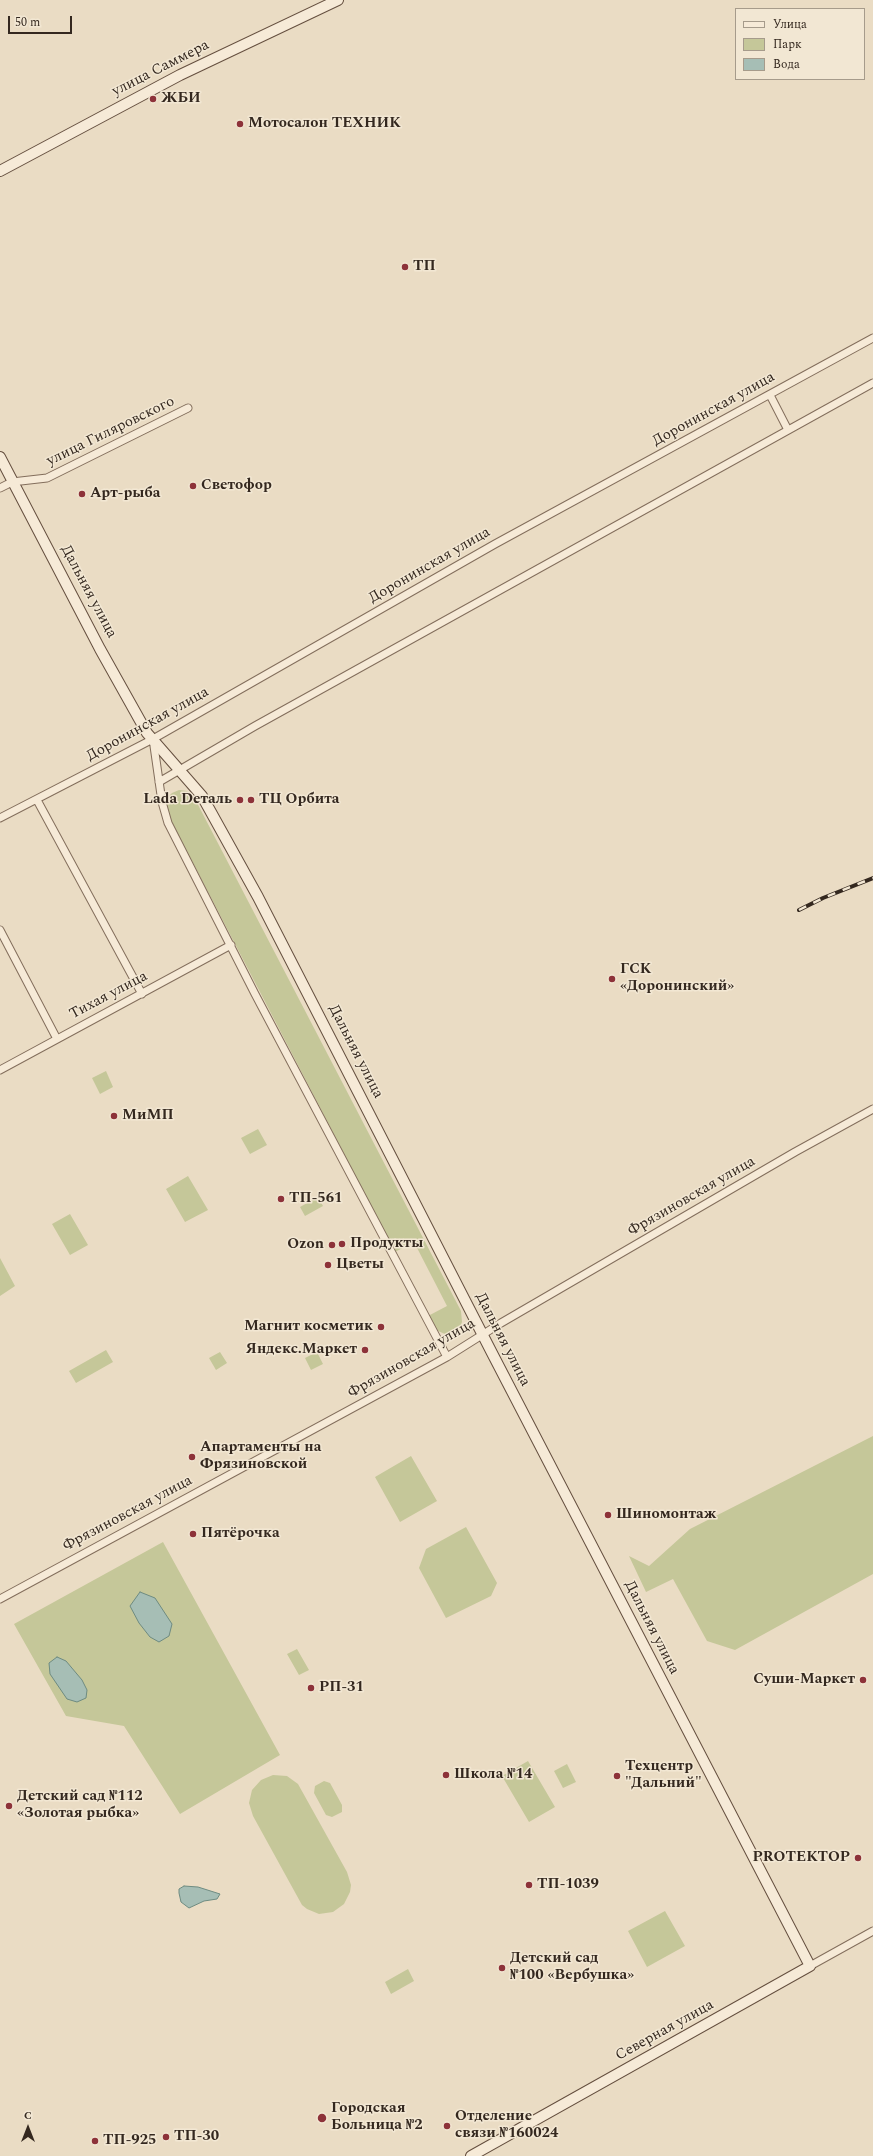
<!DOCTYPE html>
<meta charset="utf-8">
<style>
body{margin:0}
#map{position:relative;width:873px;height:2156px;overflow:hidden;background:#eadcc4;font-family:Spectral,serif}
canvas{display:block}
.legend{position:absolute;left:735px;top:8px;width:130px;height:72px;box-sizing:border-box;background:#f2e7d3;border:1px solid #a69b8b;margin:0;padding:5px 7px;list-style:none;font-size:12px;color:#34281f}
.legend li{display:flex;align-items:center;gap:8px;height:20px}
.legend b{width:20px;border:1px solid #a69b8b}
.north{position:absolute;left:8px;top:2108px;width:40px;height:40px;-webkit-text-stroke:3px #f2e7d3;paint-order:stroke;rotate:0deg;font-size:11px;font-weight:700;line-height:16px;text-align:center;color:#34281f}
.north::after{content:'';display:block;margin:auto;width:14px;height:18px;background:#34281f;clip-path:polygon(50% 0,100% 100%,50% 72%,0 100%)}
.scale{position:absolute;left:8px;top:16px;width:64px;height:18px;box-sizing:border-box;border:2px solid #34281f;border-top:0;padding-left:5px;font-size:12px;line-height:14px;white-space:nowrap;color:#34281f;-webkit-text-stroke:3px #f2e7d3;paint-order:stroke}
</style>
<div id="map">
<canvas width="873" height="2156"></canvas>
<ul class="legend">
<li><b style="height:5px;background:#f6ead7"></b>Улица</li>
<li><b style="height:11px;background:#c5c799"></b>Парк</li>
<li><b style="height:11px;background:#a6beb5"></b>Вода</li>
</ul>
<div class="north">С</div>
<div class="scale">50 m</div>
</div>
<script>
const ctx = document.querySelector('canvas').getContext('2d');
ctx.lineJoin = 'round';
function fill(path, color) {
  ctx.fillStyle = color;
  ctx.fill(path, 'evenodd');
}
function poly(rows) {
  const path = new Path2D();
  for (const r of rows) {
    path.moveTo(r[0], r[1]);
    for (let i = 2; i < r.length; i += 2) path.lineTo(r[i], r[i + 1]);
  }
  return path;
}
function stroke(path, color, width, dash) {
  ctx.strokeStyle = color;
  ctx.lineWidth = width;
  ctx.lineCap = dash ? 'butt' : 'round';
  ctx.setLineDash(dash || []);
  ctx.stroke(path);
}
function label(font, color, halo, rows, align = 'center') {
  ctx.font = font + ' Spectral,serif';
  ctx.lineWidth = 3;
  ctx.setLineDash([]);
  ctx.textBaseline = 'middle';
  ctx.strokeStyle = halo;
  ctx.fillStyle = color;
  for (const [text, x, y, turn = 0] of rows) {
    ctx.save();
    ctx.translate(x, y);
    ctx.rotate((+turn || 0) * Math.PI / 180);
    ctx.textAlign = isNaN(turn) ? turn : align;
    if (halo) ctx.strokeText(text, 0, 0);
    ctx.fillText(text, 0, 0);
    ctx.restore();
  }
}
fill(poly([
 [179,790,187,791,195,799,461,1311,462,1322,459,1329,453,1333,445,1334,438,1331,428,1316,447,1306,414,1242,395,1252,167,813,166,806,167,798,172,793],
 [106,1071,113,1087,100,1094,92,1078],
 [258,1129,267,1145,250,1154,241,1138],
 [188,1176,208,1210,185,1222,166,1189],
 [318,1197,323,1206,305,1216,300,1207],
 [70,1214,88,1245,70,1255,52,1224],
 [0,1258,15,1286,0,1296],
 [106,1350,113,1362,76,1383,69,1371],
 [220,1352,227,1363,216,1370,209,1358],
 [317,1352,323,1364,311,1370,305,1358],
 [873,1436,873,1574,735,1650,707,1641,673,1579,646,1592,629,1556,649,1566,690,1529],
 [411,1456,437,1501,400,1522,375,1477],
 [466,1527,497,1583,491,1596,446,1618,419,1568,426,1549],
 [163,1542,280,1755,180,1814,124,1726,66,1716,14,1624],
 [297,1649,309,1670,299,1675,287,1654],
 [528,1761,555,1807,529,1822,502,1776],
 [567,1764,576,1782,563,1788,554,1771],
 [273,1775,287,1776,298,1784,347,1872,351,1885,350,1892,344,1904,333,1912,319,1914,307,1909,302,1905,253,1816,249,1803,252,1790,261,1780],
 [324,1781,330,1783,342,1805,342,1812,332,1817,326,1815,314,1793,315,1786],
 [665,1911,685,1946,647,1967,628,1931],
 [408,1969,414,1981,391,1994,385,1982]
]), '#c5c799');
const water = poly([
 [140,1592,155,1598,172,1624,169,1636,159,1642,150,1637,139,1623,130,1606,140,1592],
 [57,1657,66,1661,82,1680,87,1690,86,1698,77,1702,67,1699,50,1674,49,1663,57,1657],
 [184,1886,198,1887,220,1894,217,1899,204,1901,189,1908,181,1902,179,1893,179,1889,184,1886]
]);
fill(water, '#a6beb5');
stroke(water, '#6e8b81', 1);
const street = poly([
 [770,395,788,430],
 [0,488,12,482,47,478,188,408],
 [153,739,162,802,168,823,255,994,447,1357],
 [159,782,255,726,873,383],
 [37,800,142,994],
 [0,818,153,739,495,544,873,338],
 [0,930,57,1039],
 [0,1070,231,945],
 [0,1599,447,1357,501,1323,795,1152,873,1109],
 [810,1966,873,1931]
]);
const secondary = poly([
 [0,171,180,75,338,0],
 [0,457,100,649,147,733,202,796,258,897,492,1353,810,1966,471,2156]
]);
stroke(street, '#836e5c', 9);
stroke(secondary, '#654f3f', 12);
stroke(street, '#f6ead7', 7);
stroke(secondary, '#f6ead7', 10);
const rail = poly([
 [799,910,823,898,873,878]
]);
stroke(rail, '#34281f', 4);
stroke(rail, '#f2e7d3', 2.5, [8]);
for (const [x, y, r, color] of [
 [153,99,4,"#8d3239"],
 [240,124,4,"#8d3239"],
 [405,267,4,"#8d3239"],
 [193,486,4,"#8d3239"],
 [82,494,4,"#8d3239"],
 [240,800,4,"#8d3239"],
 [251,800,4,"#8d3239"],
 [612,979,4,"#8d3239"],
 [114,1116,4,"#8d3239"],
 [281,1199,4,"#8d3239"],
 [342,1244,4,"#8d3239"],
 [332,1245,4,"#8d3239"],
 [328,1265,4,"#8d3239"],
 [381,1327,4,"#8d3239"],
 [365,1350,4,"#8d3239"],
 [192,1457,4,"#8d3239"],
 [608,1515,4,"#8d3239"],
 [193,1534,4,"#8d3239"],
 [863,1680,4,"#8d3239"],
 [311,1688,4,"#8d3239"],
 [446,1775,4,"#8d3239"],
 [617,1776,4,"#8d3239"],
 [9,1806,4,"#8d3239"],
 [858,1858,4,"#8d3239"],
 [529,1885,4,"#8d3239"],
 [502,1968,4,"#8d3239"],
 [322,2118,5,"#8d3239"],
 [447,2126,4,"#8d3239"],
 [166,2137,4,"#8d3239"],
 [95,2141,4,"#8d3239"]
]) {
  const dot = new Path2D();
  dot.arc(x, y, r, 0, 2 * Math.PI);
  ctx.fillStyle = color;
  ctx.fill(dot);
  stroke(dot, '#f2e7d3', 1.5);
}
label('15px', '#34281f', '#f2e7d3', [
 ["улица Саммера",161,69,-27],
 ["Доронинская улица",714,410,-29],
 ["улица Гиляровского",111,432,-26],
 ["Доронинская улица",430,566,-30],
 ["Дальняя улица",88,592,62],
 ["Доронинская улица",148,725,-29],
 ["Тихая улица",109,996,-28],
 ["Дальняя улица",355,1052,63],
 ["Фрязиновская улица",692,1197,-30],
 ["Дальняя улица",502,1340,63],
 ["Фрязиновская улица",412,1359,-30],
 ["Фрязиновская улица",128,1514,-28],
 ["Дальняя улица",651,1628,63],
 ["Северная улица",665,2031,-29]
]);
label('bold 15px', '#34281f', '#f2e7d3', [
 ["ЖБИ",161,99],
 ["Мотосалон ТЕХНИК",248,124],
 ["ТП",413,267],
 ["Светофор",201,486],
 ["Арт-рыба",90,494],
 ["Lada Dеталь",232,800,"right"],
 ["ТЦ Орбита",259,800],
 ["ГСК",620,970],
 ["«Доронинский»",620,987],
 ["МиМП",122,1116],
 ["ТП-561",289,1199],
 ["Продукты",350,1244],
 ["Ozon",324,1245,"right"],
 ["Цветы",336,1265],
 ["Магнит косметик",373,1327,"right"],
 ["Яндекс.Маркет",357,1350,"right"],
 ["Апартаменты на",200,1448],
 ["Фрязиновской",200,1465],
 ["Шиномонтаж",616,1515],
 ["Пятёрочка",201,1534],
 ["Суши-Маркет",855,1680,"right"],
 ["РП-31",319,1688],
 ["Техцентр",625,1767],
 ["\"Дальний\"",625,1784],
 ["Школа №14",454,1775],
 ["Детский сад №112",17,1797],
 ["«Золотая рыбка»",17,1814],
 ["PROТЕКТОР",850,1858,"right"],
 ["ТП-1039",537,1885],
 ["Детский сад",510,1959],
 ["№100 «Вербушка»",510,1976],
 ["Городская",331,2109],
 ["Больница №2",331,2126],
 ["Отделение",455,2117],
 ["связи №160024",455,2134],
 ["ТП-30",174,2137],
 ["ТП-925",103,2141]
], 'left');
</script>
